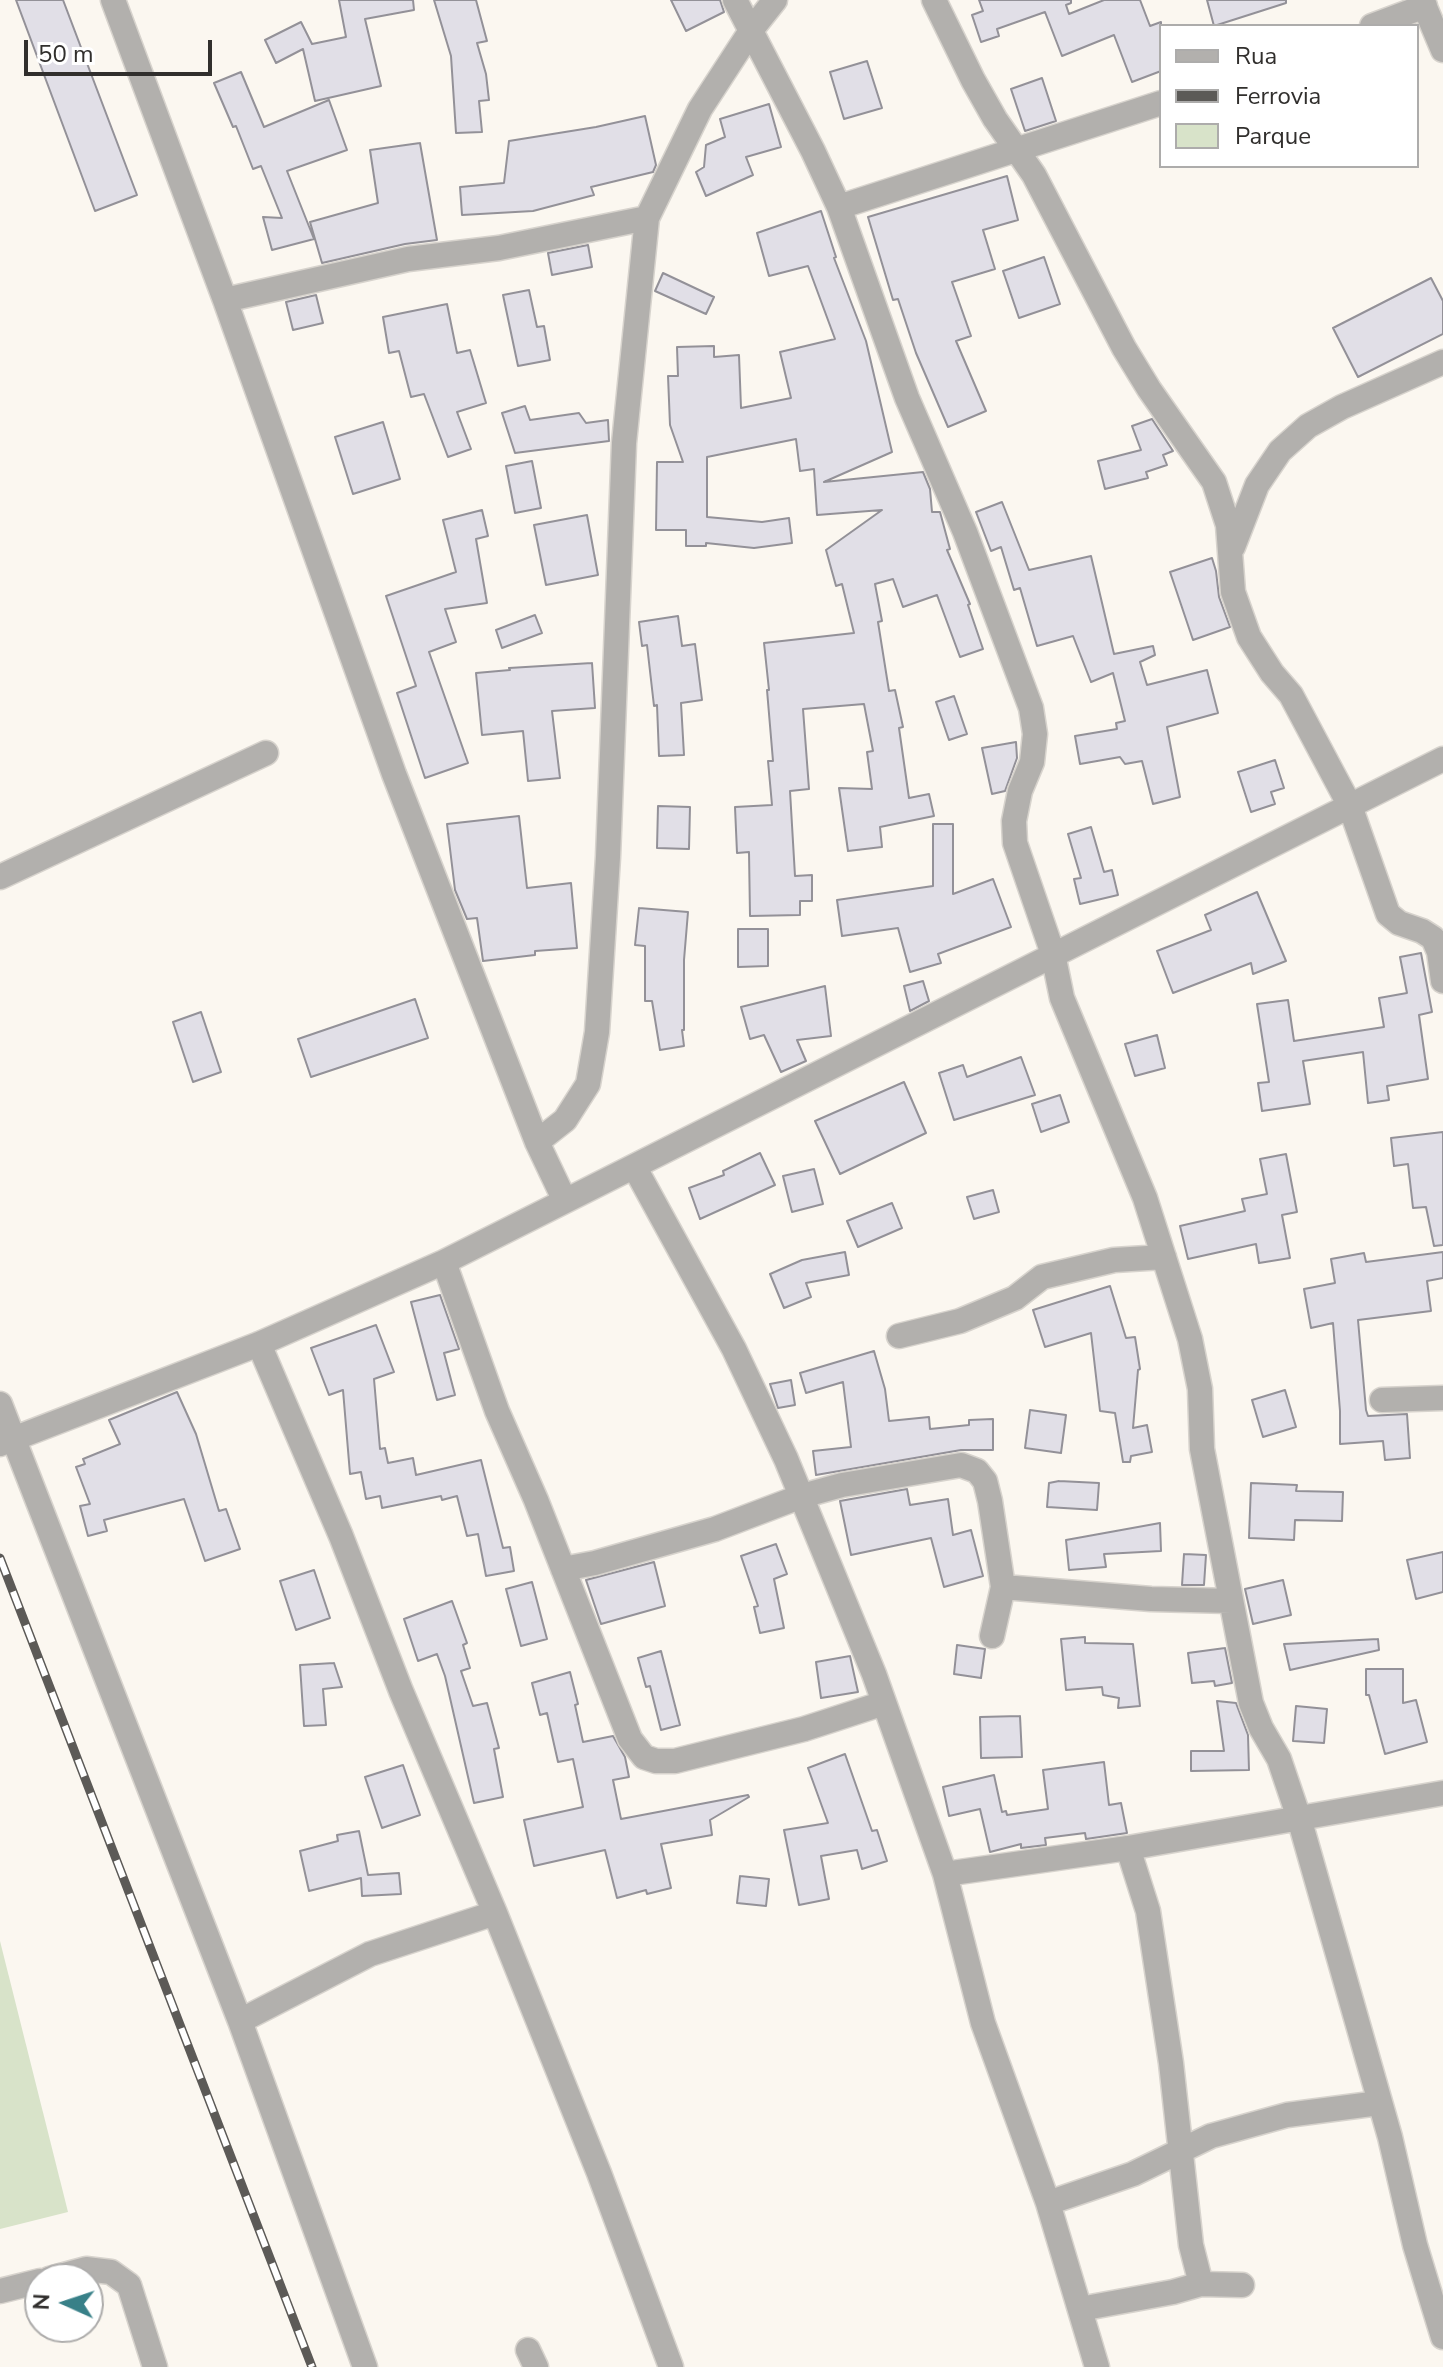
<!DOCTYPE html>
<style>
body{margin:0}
#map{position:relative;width:1443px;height:2367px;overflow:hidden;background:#fbf7f0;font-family:"Nunito Sans",sans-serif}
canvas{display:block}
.legend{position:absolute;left:1159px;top:24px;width:260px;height:144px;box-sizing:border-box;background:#fff;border:2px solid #adacab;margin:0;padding:10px 14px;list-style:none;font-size:24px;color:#312f2d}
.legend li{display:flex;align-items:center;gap:16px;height:40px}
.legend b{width:40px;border:2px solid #adacab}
.north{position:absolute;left:24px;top:2263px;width:80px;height:80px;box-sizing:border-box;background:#fff;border:2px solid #adacab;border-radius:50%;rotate:273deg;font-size:22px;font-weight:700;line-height:32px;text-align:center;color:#312f2d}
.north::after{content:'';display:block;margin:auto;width:28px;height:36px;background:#388088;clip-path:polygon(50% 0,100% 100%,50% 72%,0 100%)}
.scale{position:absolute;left:24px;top:40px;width:188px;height:36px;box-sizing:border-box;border:4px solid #312f2d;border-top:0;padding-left:10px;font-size:24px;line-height:28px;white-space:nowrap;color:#312f2d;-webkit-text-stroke:6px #fff;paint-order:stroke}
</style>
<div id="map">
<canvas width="1443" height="2367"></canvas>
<ul class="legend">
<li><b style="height:10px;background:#b2b0ad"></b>Rua</li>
<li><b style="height:10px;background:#5c5a57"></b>Ferrovia</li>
<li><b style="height:22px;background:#d8e3c9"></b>Parque</li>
</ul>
<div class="north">N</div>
<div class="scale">50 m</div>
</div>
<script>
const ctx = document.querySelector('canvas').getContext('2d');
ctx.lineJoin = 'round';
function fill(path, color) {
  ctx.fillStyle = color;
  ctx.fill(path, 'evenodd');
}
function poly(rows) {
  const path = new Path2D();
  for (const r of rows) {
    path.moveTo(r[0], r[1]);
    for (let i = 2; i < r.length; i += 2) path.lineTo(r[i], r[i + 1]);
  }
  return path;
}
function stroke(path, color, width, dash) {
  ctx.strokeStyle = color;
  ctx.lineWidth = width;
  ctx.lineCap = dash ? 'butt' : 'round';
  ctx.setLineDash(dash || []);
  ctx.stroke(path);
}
fill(poly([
 [0,1941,68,2212,0,2229]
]), '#d8e3c9');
const building = poly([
 [16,0,63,0,137,195,95,211,16,0],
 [339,0,413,0,414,10,365,19,381,86,315,101,303,49,276,63,265,40,301,22,312,44,346,37,339,0],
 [434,0,476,0,487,41,477,43,486,74,489,100,479,101,482,132,456,133,451,56,434,0],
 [671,0,720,0,724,12,686,31,671,0],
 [979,0,1071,0,1071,3,1066,5,1069,14,1104,0,1140,0,1150,26,1161,22,1161,71,1132,82,1114,35,1062,56,1045,12,997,29,999,36,981,42,972,15,983,11,979,0],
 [1207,0,1286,0,1286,3,1214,26,1207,0],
 [867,61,882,108,844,119,830,72,867,61],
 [241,72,264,127,329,100,347,150,287,171,314,239,272,250,263,217,282,218,261,166,253,169,236,126,233,127,214,83,241,72],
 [1042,78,1056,121,1025,131,1011,89,1042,78],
 [769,104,781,147,746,157,753,175,706,196,696,172,704,167,706,145,725,137,720,119,769,104],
 [645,116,656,165,653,172,591,187,594,195,533,211,462,215,460,187,504,183,509,141,596,127,645,116],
 [420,143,437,240,405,244,322,263,310,222,378,203,370,150,420,143],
 [1007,176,1018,220,983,230,995,269,952,282,971,336,956,341,986,411,948,427,916,353,898,299,893,300,868,217,1007,176],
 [821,211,836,257,834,258,866,341,892,452,824,482,923,472,930,489,932,512,940,512,950,549,947,550,970,604,968,605,983,649,960,657,937,595,903,607,893,579,875,584,882,621,878,622,889,691,895,690,903,727,899,728,909,798,929,794,934,816,880,827,882,847,848,851,839,788,872,789,867,752,873,751,864,704,803,709,809,789,790,791,795,876,812,875,812,901,800,901,800,915,750,916,749,852,737,853,735,807,772,805,768,761,773,761,767,690,769,690,764,643,854,633,842,584,836,586,826,550,882,510,817,515,814,469,800,471,796,439,707,457,707,517,762,522,789,518,792,543,754,548,706,543,706,546,686,546,686,530,656,530,657,462,683,462,670,425,668,376,678,376,677,347,714,346,714,357,739,355,741,408,791,398,780,352,835,339,808,266,769,276,757,233,821,211],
 [588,245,592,267,552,275,548,253,588,245],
 [1044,257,1060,304,1019,318,1003,271,1044,257],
 [663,273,714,297,706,314,655,291,663,273],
 [1431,278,1443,301,1443,334,1358,377,1333,328,1431,278],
 [529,290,537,327,544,326,550,360,518,366,503,295,529,290],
 [316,295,323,323,293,330,286,302,316,295],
 [447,304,457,353,470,350,486,403,457,412,471,449,448,457,424,394,411,397,399,351,389,353,383,317,447,304],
 [525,406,530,420,579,413,586,423,608,420,609,441,515,453,502,413,525,406],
 [1152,419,1173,451,1163,455,1167,465,1146,472,1148,478,1105,489,1098,461,1141,450,1132,426,1152,419],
 [383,422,400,479,353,494,335,437,383,422],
 [532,461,541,508,515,513,506,466,532,461],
 [1002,502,1029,570,1091,556,1114,654,1153,646,1155,655,1140,662,1147,685,1207,670,1218,713,1167,727,1180,797,1153,804,1142,761,1125,764,1120,757,1080,764,1075,736,1117,729,1116,723,1125,721,1113,673,1091,682,1073,636,1037,646,1020,588,1014,590,1001,547,991,551,976,512,1002,502],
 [482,510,488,536,476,539,487,603,445,609,456,642,429,652,468,763,425,778,397,693,416,686,386,596,456,572,443,520,482,510],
 [587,515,598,575,546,585,534,525,587,515],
 [1212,558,1216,571,1219,597,1230,627,1193,640,1170,572,1212,558],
 [535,615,542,633,502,648,496,630,535,615],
 [678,616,682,646,695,644,702,700,681,703,684,755,659,756,657,705,654,706,647,645,642,646,639,622,678,616],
 [592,663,595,708,552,711,560,778,528,781,523,731,482,735,476,673,510,670,509,668,592,663],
 [954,696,967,734,949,740,936,702,954,696],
 [1016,742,1017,758,1005,791,992,794,982,748,1016,742],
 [1275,760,1284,788,1271,792,1275,804,1251,812,1238,772,1275,760],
 [658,806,690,807,689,849,657,848,658,806],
 [519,816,527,888,571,883,577,948,535,951,535,955,483,961,477,918,467,919,455,890,447,824,519,816],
 [933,824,953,824,953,894,993,879,1011,927,938,954,941,963,910,972,898,928,842,936,837,900,933,886,933,824],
 [1091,827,1104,872,1112,870,1118,895,1080,904,1074,879,1081,878,1068,834,1091,827],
 [1257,892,1286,961,1253,974,1251,963,1173,993,1157,951,1211,930,1205,915,1257,892],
 [639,908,688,912,684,960,684,1030,682,1030,684,1046,660,1050,652,1001,645,1001,645,946,635,945,639,908],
 [738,929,768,929,768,966,738,967,738,929],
 [1421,953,1432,1012,1419,1015,1428,1079,1387,1086,1389,1100,1368,1103,1363,1052,1303,1061,1310,1104,1262,1111,1258,1083,1269,1082,1257,1004,1288,1000,1294,1041,1384,1027,1379,998,1407,993,1400,957,1421,953],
 [923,981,929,1001,910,1011,904,986,923,981],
 [825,986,831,1036,797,1040,806,1061,781,1072,764,1035,750,1039,741,1007,825,986],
 [415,999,428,1038,311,1077,298,1039,415,999],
 [201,1012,221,1072,193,1082,173,1022,201,1012],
 [1157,1035,1165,1068,1135,1076,1125,1044,1157,1035],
 [1021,1057,1035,1095,954,1120,939,1073,963,1065,967,1077,1021,1057],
 [904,1082,926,1133,840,1174,815,1121,904,1082],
 [1060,1095,1069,1122,1041,1132,1032,1104,1060,1095],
 [1443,1132,1443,1245,1434,1246,1426,1207,1413,1208,1408,1164,1394,1166,1391,1138,1443,1132],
 [760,1153,775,1185,700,1219,689,1188,724,1175,723,1171,760,1153],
 [1286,1154,1297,1212,1282,1215,1290,1258,1259,1263,1256,1244,1188,1259,1180,1226,1245,1211,1242,1199,1267,1194,1260,1159,1286,1154],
 [814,1169,823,1204,792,1212,783,1176,814,1169],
 [993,1190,999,1212,974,1219,967,1197,993,1190],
 [892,1203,902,1228,858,1247,847,1221,892,1203],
 [845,1252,849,1275,806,1283,811,1297,784,1308,770,1274,802,1260,845,1252],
 [1443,1252,1443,1278,1427,1281,1431,1311,1358,1320,1366,1410,1368,1416,1407,1414,1410,1458,1385,1460,1383,1441,1340,1444,1340,1411,1333,1323,1311,1328,1304,1289,1335,1283,1331,1259,1364,1253,1366,1262,1443,1252],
 [1110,1286,1126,1338,1135,1337,1140,1369,1138,1370,1133,1428,1147,1425,1152,1452,1131,1456,1130,1462,1123,1462,1115,1413,1100,1411,1091,1333,1045,1347,1033,1310,1110,1286],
 [440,1295,459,1349,444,1353,455,1395,437,1400,411,1302,440,1295],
 [376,1325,394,1372,374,1379,380,1449,385,1448,388,1463,413,1458,416,1475,481,1460,503,1548,510,1547,514,1571,486,1576,478,1534,467,1536,457,1496,442,1500,441,1496,382,1508,380,1496,366,1499,361,1472,350,1474,343,1390,329,1395,311,1348,376,1325],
 [874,1351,885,1389,889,1421,929,1417,930,1429,969,1425,969,1420,993,1419,993,1450,961,1450,816,1475,813,1451,851,1447,843,1382,806,1393,800,1373,874,1351],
 [791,1380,795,1405,778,1408,770,1384,791,1380],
 [1285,1390,1296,1427,1263,1437,1252,1400,1285,1390],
 [177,1392,196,1434,219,1511,226,1509,240,1549,205,1561,184,1499,104,1520,107,1531,88,1536,80,1506,90,1504,76,1467,85,1464,83,1459,120,1444,109,1420,177,1392],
 [1030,1410,1066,1415,1061,1453,1025,1448,1030,1410],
 [1059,1481,1099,1483,1097,1510,1047,1507,1049,1483,1059,1481],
 [1251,1483,1297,1485,1296,1491,1343,1492,1342,1521,1295,1520,1294,1540,1249,1538,1251,1483],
 [907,1489,910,1505,948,1499,953,1535,971,1530,983,1576,944,1587,931,1538,851,1555,840,1501,907,1489],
 [1160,1523,1161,1551,1104,1554,1106,1567,1069,1570,1066,1540,1160,1523],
 [776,1544,787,1574,774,1579,784,1628,760,1633,754,1607,758,1606,741,1556,776,1544],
 [1443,1552,1443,1592,1416,1599,1407,1560,1443,1552],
 [1184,1554,1206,1555,1204,1585,1182,1585,1184,1554],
 [654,1562,665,1606,601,1624,586,1580,654,1562],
 [314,1570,330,1618,296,1630,280,1581,314,1570],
 [1283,1580,1291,1615,1253,1624,1245,1589,1283,1580],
 [532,1582,547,1639,521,1646,506,1589,532,1582],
 [452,1601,467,1643,463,1645,470,1668,461,1671,473,1706,487,1703,499,1748,494,1749,503,1797,474,1803,445,1676,437,1654,418,1661,404,1619,452,1601],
 [1085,1637,1085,1643,1133,1644,1140,1706,1118,1708,1119,1698,1103,1695,1102,1687,1066,1690,1061,1639,1085,1637],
 [1378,1639,1379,1650,1290,1670,1284,1644,1378,1639],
 [957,1645,985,1649,981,1678,954,1674,957,1645],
 [1225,1648,1232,1683,1215,1686,1214,1681,1192,1683,1188,1653,1225,1648],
 [661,1651,680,1725,661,1730,650,1686,646,1687,638,1658,661,1651],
 [850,1656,858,1692,821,1698,816,1662,850,1656],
 [334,1663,342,1687,323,1689,326,1725,304,1726,300,1665,334,1663],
 [1366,1669,1403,1669,1403,1703,1416,1700,1427,1742,1385,1754,1369,1695,1366,1695,1366,1669],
 [570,1672,578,1704,575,1705,583,1742,613,1736,625,1757,629,1777,613,1780,621,1819,748,1795,749,1797,710,1820,712,1835,661,1844,671,1888,647,1894,646,1890,617,1898,605,1850,534,1866,524,1820,583,1807,573,1759,558,1762,547,1713,540,1715,532,1683,570,1672],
 [1217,1701,1236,1703,1248,1735,1249,1770,1191,1771,1191,1751,1224,1751,1217,1701],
 [1296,1706,1327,1709,1324,1743,1293,1741,1296,1706],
 [1020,1716,1022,1757,981,1758,980,1717,1020,1716],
 [845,1754,872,1831,877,1830,887,1861,862,1869,857,1850,821,1856,829,1899,799,1905,784,1830,828,1823,808,1768,845,1754],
 [1104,1762,1109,1805,1121,1803,1127,1833,1086,1839,1085,1833,1045,1838,1046,1845,1021,1848,1021,1844,990,1852,980,1809,949,1816,943,1787,994,1775,1002,1812,1006,1811,1007,1815,1048,1809,1043,1770,1104,1762],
 [403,1765,420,1815,382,1828,365,1777,403,1765],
 [359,1831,368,1875,399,1873,401,1894,362,1896,361,1878,309,1891,300,1851,338,1841,337,1835,359,1831],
 [740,1876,769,1879,766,1906,737,1903,740,1876]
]);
fill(building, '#e1dfe7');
stroke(building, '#939198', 2);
const minor = poly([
 [113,0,225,300,394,774,537,1142,565,1201],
 [735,0,813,151,839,207,907,398,965,532,1031,708,1035,734,1032,762,1020,791,1014,821,1015,843,1053,954,1062,998,1145,1198,1190,1339,1200,1389,1202,1449,1251,1703,1261,1728,1279,1759,1299,1818,1390,2137,1415,2245,1443,2337],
 [934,0,973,80,995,119,1034,175,1124,348,1149,389,1214,482,1228,525,1233,592,1249,637,1272,673,1291,695,1350,806,1388,914,1399,923,1422,931,1433,938,1439,952,1443,981],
 [1422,0,1443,50],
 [1372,26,1425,6],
 [839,207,1161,103],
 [225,300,408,259,499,248,647,218],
 [1233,547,1257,485,1280,451,1308,426,1342,407,1443,362],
 [0,877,266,753],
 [537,1142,565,1120,588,1084,597,1032,608,857,624,443,647,218,700,109,752,29,775,0],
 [635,1168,734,1349,786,1459,874,1674,945,1874,983,2023,1048,2203,1097,2367],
 [444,1262,497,1411,536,1500,630,1739,644,1757,656,1761,675,1761,804,1729,884,1703],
 [899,1336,960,1321,1015,1298,1042,1277,1114,1260,1164,1257],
 [259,1344,341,1536,401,1691,495,1913,599,2173,671,2367],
 [1382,1400,1443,1398],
 [0,1404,240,2021,365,2367],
 [0,1444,259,1344,444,1262,1443,759],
 [563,1569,595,1563,715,1529,802,1496,842,1485,961,1465,977,1471,985,1481,990,1501,1003,1587,992,1636],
 [1003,1587,1151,1599,1231,1601],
 [1128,1848,1148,1911,1171,2063,1191,2245,1201,2284],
 [945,1874,1128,1848,1443,1793],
 [240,2021,370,1954,495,1913],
 [1048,2203,1133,2174,1211,2136,1287,2115,1379,2103],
 [49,2279,86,2269,111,2272,129,2285,155,2367],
 [0,2291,40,2281],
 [1080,2309,1173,2292,1201,2284,1242,2285],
 [528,2350,536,2367]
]);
stroke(minor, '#d7d3cd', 27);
stroke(minor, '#b2b0ad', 24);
const rail = poly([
 [0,1558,312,2367]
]);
stroke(rail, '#5c5a57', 9);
stroke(rail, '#fff', 6, [18]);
</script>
